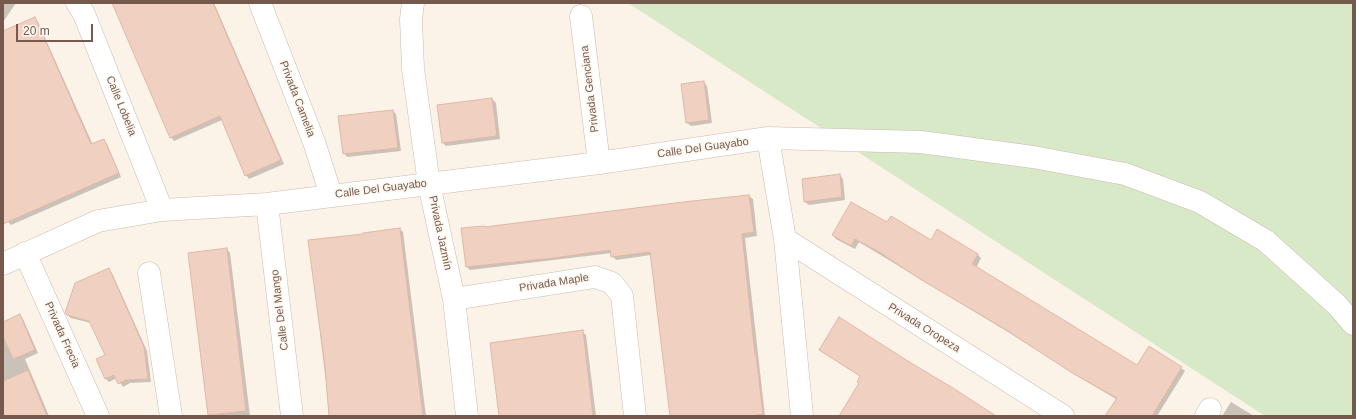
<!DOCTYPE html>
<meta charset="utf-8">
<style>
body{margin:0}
#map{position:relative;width:1356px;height:419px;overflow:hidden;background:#fbf3e8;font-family:Arial,sans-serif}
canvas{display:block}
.frame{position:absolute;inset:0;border:4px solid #75594d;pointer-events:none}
.scale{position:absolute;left:16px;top:24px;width:77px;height:18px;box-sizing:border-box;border:2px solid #75594d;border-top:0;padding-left:5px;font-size:12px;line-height:14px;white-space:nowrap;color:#75594d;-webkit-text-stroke:3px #fef7ef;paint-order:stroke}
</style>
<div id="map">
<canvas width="1356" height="419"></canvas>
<div class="frame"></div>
<div class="scale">20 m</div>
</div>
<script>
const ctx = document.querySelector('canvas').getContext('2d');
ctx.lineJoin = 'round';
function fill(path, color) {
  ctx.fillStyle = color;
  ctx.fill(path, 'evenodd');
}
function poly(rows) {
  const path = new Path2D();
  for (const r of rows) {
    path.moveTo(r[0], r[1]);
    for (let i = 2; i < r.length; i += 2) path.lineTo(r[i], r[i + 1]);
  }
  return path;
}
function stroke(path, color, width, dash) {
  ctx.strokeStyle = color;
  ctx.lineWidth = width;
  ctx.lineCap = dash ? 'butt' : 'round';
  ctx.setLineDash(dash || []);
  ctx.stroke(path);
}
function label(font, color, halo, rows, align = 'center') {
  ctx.font = font + ' Arial,sans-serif';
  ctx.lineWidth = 3;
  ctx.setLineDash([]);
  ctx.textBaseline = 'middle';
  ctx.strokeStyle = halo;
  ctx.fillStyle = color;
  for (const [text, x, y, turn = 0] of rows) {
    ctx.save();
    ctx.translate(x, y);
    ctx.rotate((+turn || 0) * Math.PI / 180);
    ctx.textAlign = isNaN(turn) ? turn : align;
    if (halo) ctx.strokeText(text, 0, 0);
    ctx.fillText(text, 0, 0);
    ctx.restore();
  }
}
fill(poly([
 [628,3,1353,3,1353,416,1265,416]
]), '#d7e9c7');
fill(poly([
 [3,3,16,3,3,22],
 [113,3,214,3,284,164,249,179,246,175,222,120,174,141,171,137],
 [35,18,38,22,93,145,103,140,107,144,121,177,11,225,7,221,3,212,3,32],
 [704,82,707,86,712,123,691,126,687,123],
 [492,99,496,103,500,139,446,146,443,143],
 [393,111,396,114,401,151,347,157,344,153],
 [840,175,843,179,845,200,809,205,805,202],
 [749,196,753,199,757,236,745,238,765,416,671,416,651,255,616,260,612,256,612,253,470,270,467,267,485,228],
 [887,223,931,241,978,255,981,258,976,268,1137,366,1181,368,1185,371,1157,416,1106,416,1116,399,1079,377,1008,332,859,242,855,249,836,239,833,235],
 [400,229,403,232,426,416,330,416,309,240,364,235],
 [227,249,230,253,250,416,208,416,189,254],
 [108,269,112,273,147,351,151,382,130,383,123,387,117,378,109,382,106,379,106,356,91,323,71,318,67,315],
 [20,315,23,319,38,353,25,359,49,416,3,416,3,323],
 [582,332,586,335,596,416,500,416],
 [820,350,928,375,996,416,840,416,860,383,861,377],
 [1231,402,1254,416,1222,416]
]), '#0003');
const building = poly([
 [112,3,213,3,281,160,245,176,220,116,170,138,112,3],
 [35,17,91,144,104,139,119,173,3,224,3,31,35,17],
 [704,81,709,120,686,123,681,84,704,81],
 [492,98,497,136,442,143,437,105,492,98],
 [393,110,398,148,343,154,338,116,393,110],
 [840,174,842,197,804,202,802,179,840,174],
 [749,195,754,232,742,234,755,355,756,355,763,414,751,416,670,416,650,252,611,257,610,250,554,258,466,267,461,228,485,226,485,227,683,202,749,195],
 [851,202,887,222,891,216,931,240,937,229,978,254,972,264,1137,365,1149,346,1182,367,1152,416,1105,416,1117,398,1074,374,1003,328,920,279,879,252,855,239,851,246,832,235,851,202],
 [400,228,423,416,329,416,325,367,308,240,363,234,363,233,400,228],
 [227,248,246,411,208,415,188,253,227,248],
 [109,268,144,347,148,379,126,380,118,384,114,375,105,379,96,359,105,355,89,321,67,315,65,313,75,283,109,268],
 [20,314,35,350,13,359,3,336,3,322,20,314],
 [839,317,911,363,953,388,996,416,839,416,859,383,857,382,860,376,819,350,839,317],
 [583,330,593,416,499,416,490,343,583,330],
 [28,370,47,416,3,416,3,381,28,370]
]);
fill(building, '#f0d1c1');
stroke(building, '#e1b7a2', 1);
const minor = poly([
 [77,3,84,14,162,210],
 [260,3,314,142,331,195],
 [413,3,411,19,413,69,429,184,454,299,467,416],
 [581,16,599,163],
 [768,138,785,239,802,416],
 [267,204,292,416],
 [785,239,1063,416],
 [25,253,98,416],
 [3,264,98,221,162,210,267,204,599,163,768,138,921,142,1033,157,1125,174,1200,202,1266,241,1337,305,1353,324],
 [149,273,171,416],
 [454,299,595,277,612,283,622,296,635,416],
 [1206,416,1210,409]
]);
stroke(minor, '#cdbaaf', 23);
stroke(minor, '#fff', 22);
label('11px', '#75594d', '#fef7ef', [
 ["Privada Genciana",590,89,-97],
 ["Privada Camelia",297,99,69],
 ["Calle Lobelia",121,106,68],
 ["Calle Del Guayabo",703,148,-8],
 ["Calle Del Guayabo",381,189,-7],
 ["Privada Jazmín",440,233,78],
 ["Privada Maple",554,283,-9],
 ["Calle Del Mango",280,310,-97],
 ["Privada Oropeza",924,328,32],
 ["Privada Frecia",62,335,66]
]);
</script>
